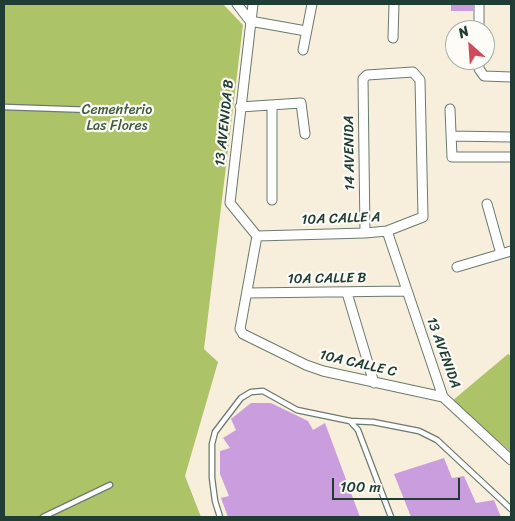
<!DOCTYPE html>
<style>
body{margin:0}
#map{position:relative;width:515px;height:521px;overflow:hidden;background:#f7eedc;font-family:Sriracha,sans-serif}
canvas{display:block}
.frame{position:absolute;inset:0;border:5px solid #1f3d34;pointer-events:none}
.north{position:absolute;left:445px;top:20px;width:50px;height:50px;box-sizing:border-box;background:#fdfcf7;border:1px solid #a4b0a9;border-radius:50%;rotate:334deg;font-size:14px;font-weight:700;line-height:20px;text-align:center;color:#1f3d34}
.north::after{content:'';display:block;margin:auto;width:18px;height:22px;background:#d1495b;clip-path:polygon(50% 0,100% 100%,50% 72%,0 100%)}
.scale{position:absolute;left:332px;top:478px;width:128px;height:22px;box-sizing:border-box;border:2px solid #1f3d34;border-top:0;padding-left:6px;font-size:15px;line-height:18px;white-space:nowrap;color:#1f3d34;-webkit-text-stroke:4px #fdfcf7;paint-order:stroke}
</style>
<div id="map">
<canvas width="515" height="521"></canvas>
<div class="frame"></div>
<div class="north">N</div>
<div class="scale">100 m</div>
</div>
<script>
const ctx = document.querySelector('canvas').getContext('2d');
ctx.lineJoin = 'round';
function fill(path, color) {
  ctx.fillStyle = color;
  ctx.fill(path, 'evenodd');
}
function poly(rows) {
  const path = new Path2D();
  for (const r of rows) {
    path.moveTo(r[0], r[1]);
    for (let i = 2; i < r.length; i += 2) path.lineTo(r[i], r[i + 1]);
  }
  return path;
}
function stroke(path, color, width, dash) {
  ctx.strokeStyle = color;
  ctx.lineWidth = width;
  ctx.lineCap = dash ? 'butt' : 'round';
  ctx.setLineDash(dash || []);
  ctx.stroke(path);
}
function label(font, color, halo, rows, align = 'center') {
  ctx.font = font + ' Sriracha,sans-serif';
  ctx.lineWidth = 4.5;
  ctx.setLineDash([]);
  ctx.textBaseline = 'middle';
  ctx.strokeStyle = halo;
  ctx.fillStyle = color;
  for (const [text, x, y, turn = 0] of rows) {
    ctx.save();
    ctx.translate(x, y);
    ctx.rotate((+turn || 0) * Math.PI / 180);
    ctx.textAlign = isNaN(turn) ? turn : align;
    if (halo) ctx.strokeText(text, 0, 0);
    ctx.fillText(text, 0, 0);
    ctx.restore();
  }
}
fill(poly([
 [4,4,223,4,243,25,204,349,218,362,185,476,201,517,4,517],
 [508,354,511,356,511,452,452,401]
]), '#adc368');
fill(poly([
 [451,4,473,4,473,11,451,11],
 [251,403,271,403,308,421,313,430,325,423,360,517,228,517,221,498,229,496,220,474,220,451,230,448,223,438,236,430,231,419],
 [444,458,452,478,464,476,476,503,494,500,501,517,411,517,394,474]
]), '#ca9ede');
const lane = poly([
 [4,107,92,110],
 [350,421,358,430,391,517],
 [43,517,110,485],
 [220,517,215,501,212,478,212,444,215,432,241,398,251,392,263,391,297,410,350,421,373,422,419,431,437,440,511,509]
]);
const street = poly([
 [237,4,250,21,306,31],
 [253,4,230,203,257,236],
 [479,4,479,30],
 [393,38,394,4],
 [303,50,312,4],
 [479,60,479,69,484,76,511,77],
 [240,107,301,103,305,134],
 [450,109,452,157,511,157],
 [451,136,511,137],
 [272,200,272,105],
 [487,204,501,254],
 [387,231,443,397,511,460],
 [257,236,365,233,387,231,423,217,420,80,413,72,367,75,363,79,365,233],
 [257,236,240,329,243,334,306,365,323,371,443,397],
 [457,267,511,251],
 [247,293,406,291],
 [347,293,374,383]
]);
stroke(lane, '#6b7b6f', 7);
stroke(street, '#6b7b6f', 11);
stroke(lane, '#fff', 4.5);
stroke(street, '#fff', 9);
label('14px', '#425e41', '#fdfcf7', [
 ["Cementerio",117,110],
 ["Las Flores",117,126]
]);
label('14px', '#1f3d34', '#fdfcf7', [
 ["13 AVENIDA B",225,123,-84],
 ["14 AVENIDA",350,153,-91],
 ["10A CALLE A",341,219,-2],
 ["10A CALLE B",327,279,-1],
 ["13 AVENIDA",443,353,70],
 ["10A CALLE C",358,364,13]
]);
</script>
